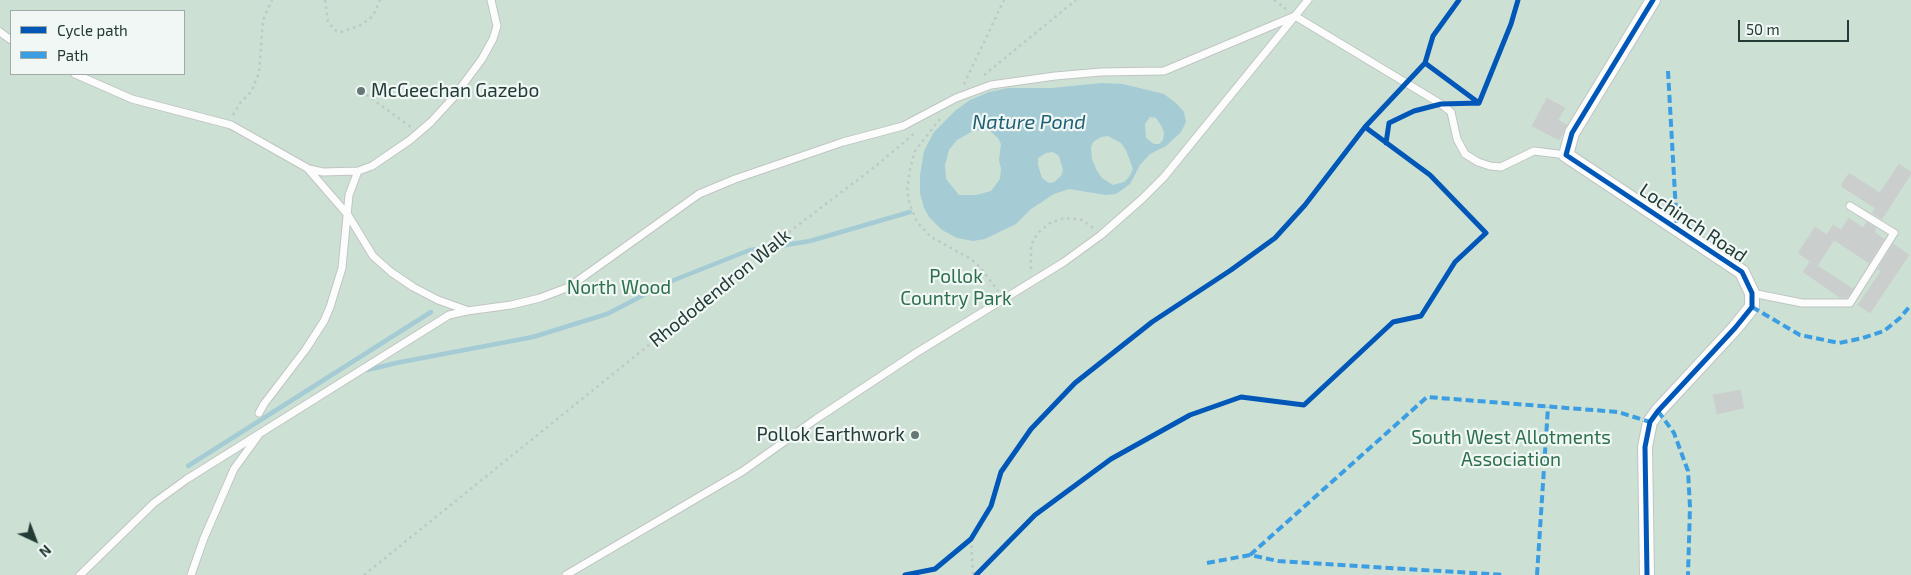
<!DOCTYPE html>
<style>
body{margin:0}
#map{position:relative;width:1911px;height:575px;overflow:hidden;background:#e3e8e6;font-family:"Exo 2",sans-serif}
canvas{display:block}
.legend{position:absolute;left:10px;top:10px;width:175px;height:65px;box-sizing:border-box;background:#f1f7f5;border:1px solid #9eaca9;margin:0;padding:6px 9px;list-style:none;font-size:15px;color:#223b36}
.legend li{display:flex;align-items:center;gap:10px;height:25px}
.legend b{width:25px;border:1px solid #9eaca9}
.north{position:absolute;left:10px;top:515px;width:50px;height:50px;-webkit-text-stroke:4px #f1f7f5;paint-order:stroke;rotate:137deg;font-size:14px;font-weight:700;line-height:20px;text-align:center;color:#223b36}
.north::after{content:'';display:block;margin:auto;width:18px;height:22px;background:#223b36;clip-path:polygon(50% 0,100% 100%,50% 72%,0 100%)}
.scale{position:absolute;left:1738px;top:20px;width:111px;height:22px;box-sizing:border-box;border:2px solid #223b36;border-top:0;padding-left:6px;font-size:15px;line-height:18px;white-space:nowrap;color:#223b36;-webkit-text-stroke:4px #f1f7f5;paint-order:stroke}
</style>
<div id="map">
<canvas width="1911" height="575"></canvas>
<ul class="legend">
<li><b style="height:6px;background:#0057b8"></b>Cycle path</li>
<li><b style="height:6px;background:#3c9ee2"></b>Path</li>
</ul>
<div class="north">N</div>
<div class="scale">50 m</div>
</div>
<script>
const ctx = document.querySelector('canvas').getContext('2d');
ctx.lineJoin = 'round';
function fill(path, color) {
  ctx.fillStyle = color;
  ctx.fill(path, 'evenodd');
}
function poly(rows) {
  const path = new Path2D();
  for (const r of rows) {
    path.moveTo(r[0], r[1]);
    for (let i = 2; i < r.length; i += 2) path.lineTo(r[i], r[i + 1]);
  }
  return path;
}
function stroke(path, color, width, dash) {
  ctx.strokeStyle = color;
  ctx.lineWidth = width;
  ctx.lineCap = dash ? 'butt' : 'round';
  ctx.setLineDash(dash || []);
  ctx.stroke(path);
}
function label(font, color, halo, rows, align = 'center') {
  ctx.font = font + ' "Exo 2",sans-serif';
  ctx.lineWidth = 4.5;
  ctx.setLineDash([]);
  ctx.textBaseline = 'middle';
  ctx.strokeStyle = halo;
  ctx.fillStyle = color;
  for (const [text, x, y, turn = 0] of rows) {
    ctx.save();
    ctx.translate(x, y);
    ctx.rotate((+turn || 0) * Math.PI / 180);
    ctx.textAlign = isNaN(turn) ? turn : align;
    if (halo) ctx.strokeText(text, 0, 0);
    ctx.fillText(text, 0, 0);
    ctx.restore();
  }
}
fill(poly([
 [0,0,1911,0,1911,575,0,575],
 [11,11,184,11,184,74,11,74]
]), '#cce1d4');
fill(poly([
 [1101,83,1123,84,1164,94,1177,104,1184,112,1186,122,1181,132,1166,146,1150,154,1140,165,1130,184,1116,194,1106,195,1069,189,1054,194,1031,209,1016,224,985,239,973,241,957,238,942,230,929,217,924,208,920,193,920,175,924,151,934,132,956,110,970,100,989,92,1008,88,1052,88],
 [1150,117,1156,118,1162,127,1164,133,1163,140,1159,144,1154,144,1146,138,1145,124],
 [988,129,998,138,1001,144,999,160,1001,169,1000,179,991,191,976,195,959,195,946,179,945,165,949,150,957,140,973,131],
 [1108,136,1121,143,1126,150,1133,169,1129,177,1124,182,1113,185,1102,178,1097,171,1092,159,1091,148,1093,142,1101,137],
 [1053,152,1059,156,1063,170,1061,176,1054,182,1049,183,1042,178,1038,165,1038,158,1046,153]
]), '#a5cbd5');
stroke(poly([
 [780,246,810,241,910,212],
 [367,370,396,363,533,337,607,314,669,282,750,250,758,249],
 [188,466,431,312]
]), '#a5cbd5', 4.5);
const building = poly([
 [1547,98,1565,108,1558,120,1567,125,1559,140,1532,126,1547,98],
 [1899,164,1911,172,1911,174,1882,219,1872,213,1875,208,1841,186,1849,173,1880,193,1899,164],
 [1849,218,1863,228,1867,222,1876,228,1874,232,1884,239,1869,263,1834,240,1817,266,1798,253,1815,227,1827,235,1833,225,1841,230,1849,218],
 [1893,244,1909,255,1870,313,1858,305,1881,271,1878,269,1893,244],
 [1810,261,1853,289,1847,298,1841,298,1803,272,1810,261],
 [1740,390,1744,408,1717,414,1713,395,1740,390]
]);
fill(building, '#cacfcd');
stroke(building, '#ccd1cf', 1);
const lane = poly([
 [0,32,11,40],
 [75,74,132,99,231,125,309,169,323,172,358,171],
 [309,170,348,215,373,256,391,272,413,287,438,300,466,310],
 [1752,293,1802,303,1850,303,1894,233,1850,206],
 [259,413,264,404,306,349,324,321,330,307,342,268,349,195,358,171,372,166,410,140,431,122,453,98,482,59,493,39,497,26,491,0],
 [80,575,154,503,187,479,449,315,467,311,511,305,540,298,569,287,699,194,735,179,843,142,903,126,956,98,991,85,1055,76,1101,72,1164,71,1295,16,1441,104,1451,112,1457,139,1465,154,1478,162,1490,166,1501,167,1534,151,1566,155],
 [191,575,204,538,234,469,258,436],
 [566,575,743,471,816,419,916,353,1064,262,1101,235,1142,199,1164,177,1308,0]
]);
const street = poly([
 [1647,575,1645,447,1650,422,1658,411,1735,328,1752,307,1752,293,1742,272,1566,155,1572,133,1653,0]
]);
stroke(lane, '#c0c5c3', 9);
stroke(street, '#c0c5c3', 16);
stroke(poly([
 [325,0,328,21,334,30,341,32,361,25,373,16,380,0],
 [1274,0,1286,9],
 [984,75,1076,0],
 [964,84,1004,0],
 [361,91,411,127],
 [233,115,241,102,251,92,259,73,263,20,272,0],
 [940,119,915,151,910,169,907,191,910,205,917,222,931,237,971,259,980,267,998,291],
 [1031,269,1031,245,1038,233,1050,223,1064,218,1082,220,1095,229],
 [971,539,973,575],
 [364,575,784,236,877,165,915,133]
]), '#c0c8c6', 2.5, [2.5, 4]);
stroke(lane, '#fbfcfb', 7);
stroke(street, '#fbfcfb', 14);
stroke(poly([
 [1668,71,1677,230],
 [1752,307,1800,335,1839,343,1863,338,1884,331,1900,318,1911,305],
 [1658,411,1674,433,1688,471,1690,507,1688,575],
 [1250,555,1427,397,1618,412,1650,422],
 [1207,563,1250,555,1278,561,1504,575],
 [1537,575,1548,407]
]), '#3c9ee2', 4, [8, 4]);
stroke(poly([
 [1459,0,1433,36,1425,63,1479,103,1511,24,1518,0],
 [1365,127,1425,63],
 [1386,143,1389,123,1414,111,1441,104,1479,103],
 [905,575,935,569,971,539,991,506,1001,472,1031,429,1075,383,1152,322,1231,270,1275,238,1305,205,1365,127,1430,175,1486,233,1455,262,1421,316,1393,322,1304,405,1241,397,1190,415,1111,459,1035,515,976,575],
 [1647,575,1645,447,1650,422,1658,411,1735,328,1752,307,1752,293,1742,272,1566,155,1572,133,1653,0]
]), '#0057b8', 5);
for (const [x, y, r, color] of [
 [361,91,5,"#667874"],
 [915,435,5,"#667874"]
]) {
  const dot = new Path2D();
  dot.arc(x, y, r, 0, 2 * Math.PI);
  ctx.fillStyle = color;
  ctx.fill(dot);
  stroke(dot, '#f1f7f5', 2);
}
label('19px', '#223b36', '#f1f7f5', [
 ["McGeechan Gazebo",371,91],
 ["Pollok Earthwork",905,435,"right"]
], 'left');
label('19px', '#223b36', '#f1f7f5', [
 ["Lochinch Road",1693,223,34],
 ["Rhododendron Walk",720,288,-39]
]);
label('19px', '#2d704c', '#f1f7f5', [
 ["Pollok",956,277],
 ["Country Park",956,299],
 ["North Wood",619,288],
 ["South West Allotments",1511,438],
 ["Association",1511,460]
]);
label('italic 20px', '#1e6074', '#f1f7f5', [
 ["Nature Pond",1029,122]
]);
</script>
